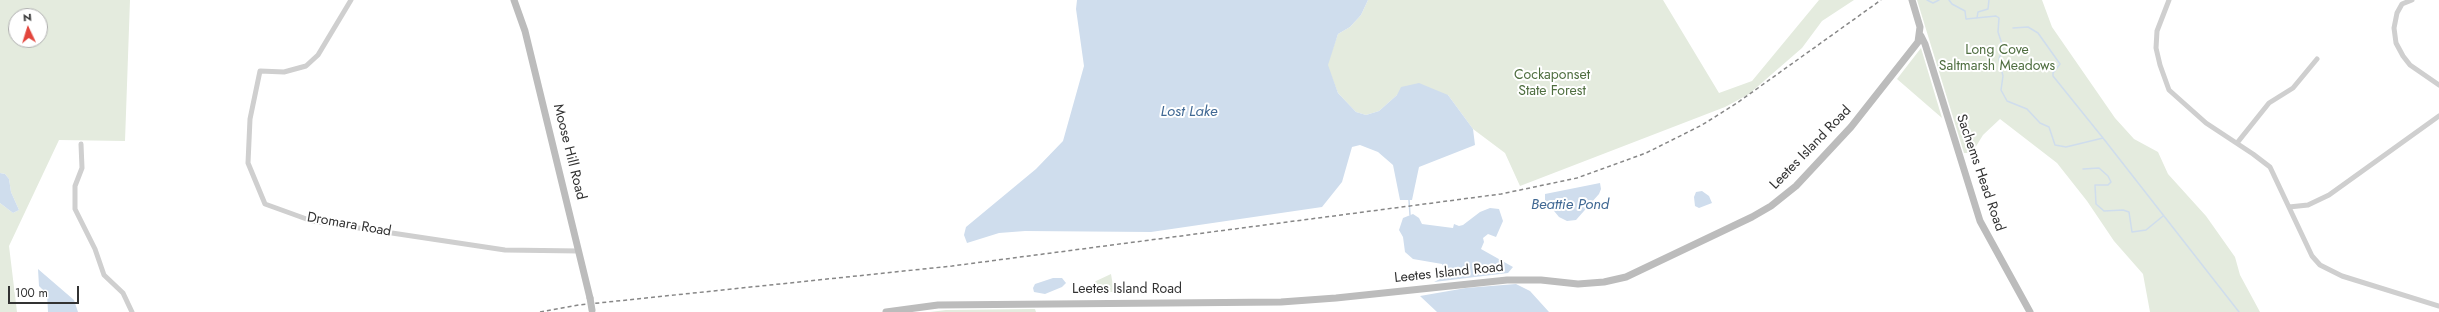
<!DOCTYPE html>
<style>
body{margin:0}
#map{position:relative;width:2439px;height:312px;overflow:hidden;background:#fff;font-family:Jost,sans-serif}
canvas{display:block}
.north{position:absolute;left:8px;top:8px;width:40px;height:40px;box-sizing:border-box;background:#fff;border:1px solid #adadad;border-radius:50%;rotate:356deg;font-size:11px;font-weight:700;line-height:16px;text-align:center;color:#323232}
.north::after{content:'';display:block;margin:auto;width:14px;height:18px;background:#e2453c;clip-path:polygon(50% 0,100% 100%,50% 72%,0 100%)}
.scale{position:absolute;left:8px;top:286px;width:71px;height:18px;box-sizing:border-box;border:2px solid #323232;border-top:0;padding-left:5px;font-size:12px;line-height:14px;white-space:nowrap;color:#323232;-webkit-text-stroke:3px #fff;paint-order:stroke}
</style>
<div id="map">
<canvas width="2439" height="312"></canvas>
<div class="north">N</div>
<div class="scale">100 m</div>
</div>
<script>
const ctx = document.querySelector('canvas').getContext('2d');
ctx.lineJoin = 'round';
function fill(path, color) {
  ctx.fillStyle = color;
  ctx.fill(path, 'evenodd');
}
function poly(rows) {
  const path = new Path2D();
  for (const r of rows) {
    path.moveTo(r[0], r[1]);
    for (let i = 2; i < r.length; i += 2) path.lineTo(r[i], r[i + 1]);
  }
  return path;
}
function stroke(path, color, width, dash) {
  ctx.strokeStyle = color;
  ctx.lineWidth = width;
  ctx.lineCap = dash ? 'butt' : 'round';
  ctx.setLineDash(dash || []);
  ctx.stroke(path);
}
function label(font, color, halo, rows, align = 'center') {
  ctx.font = font + ' Jost,sans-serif';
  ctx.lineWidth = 4;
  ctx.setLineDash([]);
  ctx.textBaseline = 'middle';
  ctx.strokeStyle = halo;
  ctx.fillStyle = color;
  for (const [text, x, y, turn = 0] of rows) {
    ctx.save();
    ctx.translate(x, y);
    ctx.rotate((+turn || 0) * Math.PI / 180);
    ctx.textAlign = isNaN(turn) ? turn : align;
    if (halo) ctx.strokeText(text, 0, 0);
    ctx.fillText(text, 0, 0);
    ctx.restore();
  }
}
fill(poly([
 [0,0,130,0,125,141,59,140,9,246,17,312,0,312,0,203,13,213,19,210,11,192,9,179,5,174,0,173],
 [16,16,40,16,40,40,16,40],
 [1368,0,1663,0,1719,93,1752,81,1819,0,1854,0,1822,21,1802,48,1749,94,1725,107,1520,186,1505,153,1473,129,1448,95,1397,95,1379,111,1366,115,1356,112,1338,93,1327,65,1338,34,1350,27,1361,15],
 [1917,0,2042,0,2052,27,2115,118,2134,139,2158,152,2168,174,2206,216,2235,257,2240,275,2260,312,2150,312,2143,274,2114,241,2087,201,2057,163,2000,119,1983,135,1975,148,1969,153,1964,153],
 [1921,48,1942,118,1897,79],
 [1111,274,1114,292,1085,292,1096,281],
 [1035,309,1036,312,930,312,946,310]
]), '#e4ebde');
fill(poly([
 [1077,0,1368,0,1361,15,1350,27,1338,34,1328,65,1338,93,1356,112,1366,115,1379,111,1397,95,1401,87,1419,83,1448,95,1473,129,1475,145,1419,167,1412,200,1400,200,1393,165,1378,152,1360,145,1352,147,1342,182,1322,207,1151,232,1025,231,999,233,967,243,964,235,966,227,1036,169,1063,141,1084,66,1076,9],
 [0,173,5,174,9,179,11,192,19,210,13,213,0,203],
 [1600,183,1601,189,1599,194,1576,220,1567,221,1559,217,1545,200,1545,194],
 [1702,191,1709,196,1712,203,1699,208,1695,206,1694,197,1696,192],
 [1490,208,1499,209,1503,221,1496,237,1488,234,1483,238,1484,242,1481,249,1513,267,1508,273,1434,282,1448,275,1442,264,1413,259,1405,252,1403,237,1399,230,1403,218,1413,214,1419,218,1422,224,1453,228,1454,224,1459,226,1463,225,1480,212],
 [38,269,74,300,78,312,48,312,47,294,39,286],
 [1053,278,1062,278,1066,283,1062,287,1045,294,1034,292,1033,288,1035,284],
 [1516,284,1530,291,1549,312,1437,312,1420,296,1466,288]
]), '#cfdded');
stroke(poly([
 [1927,0,1933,3,1939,0],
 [1949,0,1952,4,1965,11,1966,19,1996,16,1999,18,1998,32,2003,47,1999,59,2003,76,2001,90,2007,101,2027,109,2040,123,2049,127,2055,145,2066,147,2103,138,2239,312],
 [1977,18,1978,12,1988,9,1989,0],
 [2013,28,2028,27,2038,33,2060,64,2053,73,2053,76,2103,138],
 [2083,169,2099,168,2108,176,2111,182,2108,185,2095,185,2096,204,2104,211,2123,210,2129,212,2132,232,2146,230,2163,216],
 [1409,200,1410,215]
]), '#cfdded', 1.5);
stroke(poly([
 [351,0,318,55,306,66,284,72,260,71,250,119,248,163,265,204,312,221,505,250,579,251],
 [2169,0,2157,31,2156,48,2160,65,2169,90,2206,123,2253,154,2270,167,2312,256,2320,265,2342,276,2439,306],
 [2412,0,2402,4,2397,13,2394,28,2396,43,2403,56,2410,65,2439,85],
 [2237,143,2269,103,2293,88,2317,59],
 [81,144,82,168,75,186,75,209,95,249,104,275,123,293,132,312],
 [2289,207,2308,205,2329,195,2439,116]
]), '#cfcfcf', 5);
stroke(poly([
 [514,0,525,31,590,298],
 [1921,36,1925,44,1980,221,2030,312],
 [886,312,938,305,1281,302,1336,298,1507,280,1541,280,1578,284,1604,282,1626,277,1752,217,1771,206,1796,186,1851,127,1918,42,1920,27,1912,0]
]), '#bcbcbc', 7);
stroke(poly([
 [540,312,579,305,952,266,1501,194,1577,178,1646,153,1702,125,1737,103,1881,0]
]), '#878787', 1.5, [4, 3]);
stroke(poly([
 [590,298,592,310]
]), '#bcbcbc', 7);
label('14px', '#4f6e40', '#fff', [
 ["Long Cove",1997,51],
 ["Saltmarsh Meadows",1997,67],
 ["Cockaponset",1552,76],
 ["State Forest",1552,92]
]);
label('14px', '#323232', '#fff', [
 ["Leetes Island Road",1811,148,-46],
 ["Moose Hill Road",569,152,76],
 ["Sachems Head Road",1980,173,71],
 ["Dromara Road",349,225,10],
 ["Leetes Island Road",1449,273,-6],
 ["Leetes Island Road",1127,290]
]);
label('italic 15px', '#416994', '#fff', [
 ["Lost Lake",1189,112],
 ["Beattie Pond",1570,205]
]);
</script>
